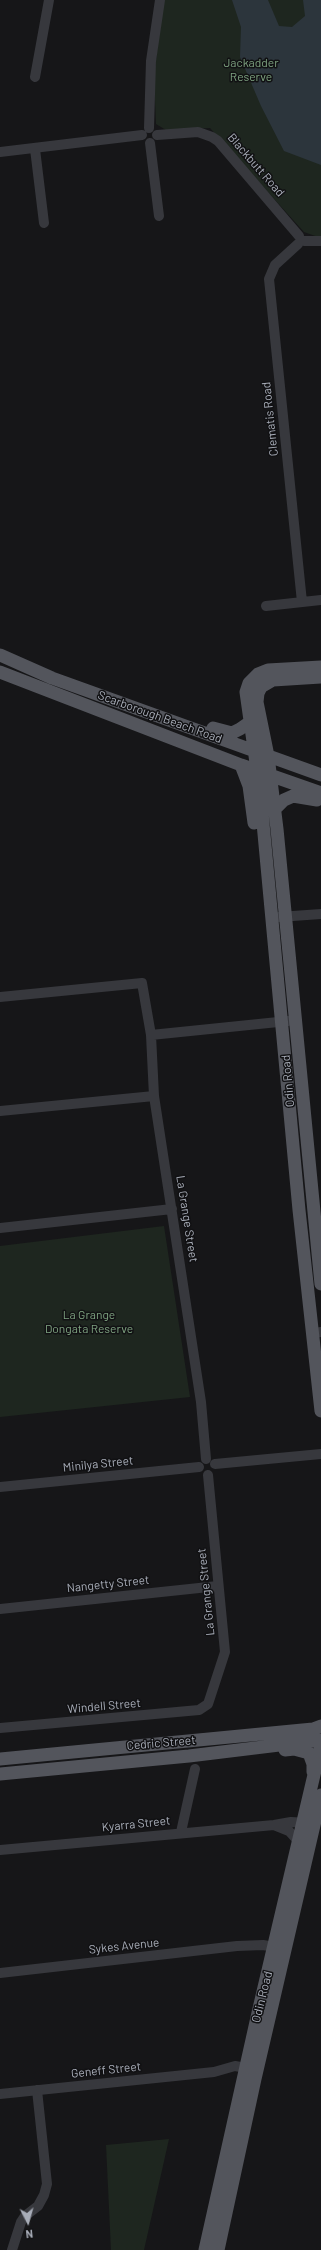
<!DOCTYPE html>
<style>
body{margin:0}
#map{position:relative;width:321px;height:2250px;overflow:hidden;background:#161618;font-family:Barlow,sans-serif}
canvas{display:block}
.north{position:absolute;left:8px;top:2202px;width:40px;height:40px;-webkit-text-stroke:3px #111113;paint-order:stroke;rotate:174deg;font-size:11px;font-weight:700;line-height:16px;text-align:center;color:#a8adb8}
.north::after{content:'';display:block;margin:auto;width:14px;height:18px;background:#a8adb8;clip-path:polygon(50% 0,100% 100%,50% 72%,0 100%)}
</style>
<div id="map">
<canvas width="321" height="2250"></canvas>
<div class="north">N</div>
</div>
<script>
const ctx = document.querySelector('canvas').getContext('2d');
ctx.lineJoin = 'round';
function fill(path, color) {
  ctx.fillStyle = color;
  ctx.fill(path, 'evenodd');
}
function poly(rows) {
  const path = new Path2D();
  for (const r of rows) {
    path.moveTo(r[0], r[1]);
    for (let i = 2; i < r.length; i += 2) path.lineTo(r[i], r[i + 1]);
  }
  return path;
}
function stroke(path, color, width, dash) {
  ctx.strokeStyle = color;
  ctx.lineWidth = width;
  ctx.lineCap = dash ? 'butt' : 'round';
  ctx.setLineDash(dash || []);
  ctx.stroke(path);
}
function label(font, color, halo, rows, align = 'center') {
  ctx.font = font + ' Barlow,sans-serif';
  ctx.lineWidth = 3;
  ctx.setLineDash([]);
  ctx.textBaseline = 'middle';
  ctx.strokeStyle = halo;
  ctx.fillStyle = color;
  for (const [text, x, y, turn = 0] of rows) {
    ctx.save();
    ctx.translate(x, y);
    ctx.rotate((+turn || 0) * Math.PI / 180);
    ctx.textAlign = isNaN(turn) ? turn : align;
    if (halo) ctx.strokeText(text, 0, 0);
    ctx.fillText(text, 0, 0);
    ctx.restore();
  }
}
fill(poly([
 [163,0,321,0,321,238,304,232,210,128,166,130,156,124,154,76],
 [164,1226,190,1397,0,1417,0,1246],
 [169,2139,144,2250,111,2250,106,2145]
]), '#1e261f');
fill(poly([
 [232,0,268,0,279,26,292,27,305,16,303,0,321,0,321,165,284,151,261,106,240,57,241,27]
]), '#2c353c');
stroke(poly([
 [35,77,49,0],
 [149,128,151,61,160,0],
 [157,135,198,132,212,137,218,141,299,236],
 [150,143,159,216],
 [35,149,44,223],
 [0,152,142,135],
 [304,241,321,241],
 [298,244,275,265,269,279,302,602],
 [266,606,321,600],
 [279,917,321,914],
 [0,997,142,983,151,1035,154,1096,201,1402,206,1459],
 [151,1035,288,1021],
 [0,1111,154,1096],
 [0,1228,172,1209],
 [313,1333,321,1332],
 [215,1464,321,1454],
 [0,1487,199,1467],
 [0,1609,218,1586],
 [0,1728,199,1710,208,1704,225,1652,208,1475],
 [274,1825,289,1831,298,1841,303,1842],
 [181,1832,195,1769],
 [0,1850,274,1825,291,1822,308,1823],
 [0,1973,237,1946,263,1945,280,1948],
 [0,2094,214,2072,235,2066,252,2069],
 [12,2250,21,2222,25,2216,38,2206,44,2195,47,2184,37,2090]
]), '#37383d', 10);
stroke(poly([
 [0,655,52,678,321,775],
 [321,667,268,670,258,674,249,683,246,692,260,791,299,1210,321,1411],
 [0,672,241,765,321,793],
 [321,677,273,680,261,687,258,693,257,702,268,756,277,829,321,1284],
 [213,728,232,733,240,729,250,722],
 [241,765,249,786,254,823],
 [275,809,284,800,293,796,317,800],
 [285,1750,294,1749,309,1753,313,1764,313,1772],
 [0,1759,313,1729,321,1726],
 [0,1774,189,1756,321,1740],
 [205,2250,258,2013,321,1745],
 [218,2250,255,2079,321,1795]
]), '#53555c', 13);
label('12px', '#7fa381', '#111113', [
 ["Jackadder",251,63],
 ["Reserve",251,77],
 ["La Grange",89,1315],
 ["Dongata Reserve",89,1329]
]);
label('12px', '#a8adb8', '#111113', [
 ["Blackbutt Road",256,165,49],
 ["Clematis Road",270,419,-96],
 ["Scarborough Beach Road",160,717,20],
 ["Odin Road",288,1081,-95],
 ["La Grange Street",187,1219,81],
 ["Minilya Street",98,1464,-6],
 ["Nangetty Street",108,1584,-6],
 ["La Grange Street",206,1592,-96],
 ["Windell Street",104,1706,-5],
 ["Cedric Street",161,1743,-5],
 ["Kyarra Street",136,1824,-6],
 ["Sykes Avenue",124,1946,-6],
 ["Odin Road",262,1997,-76],
 ["Geneff Street",106,2070,-6]
]);
</script>
